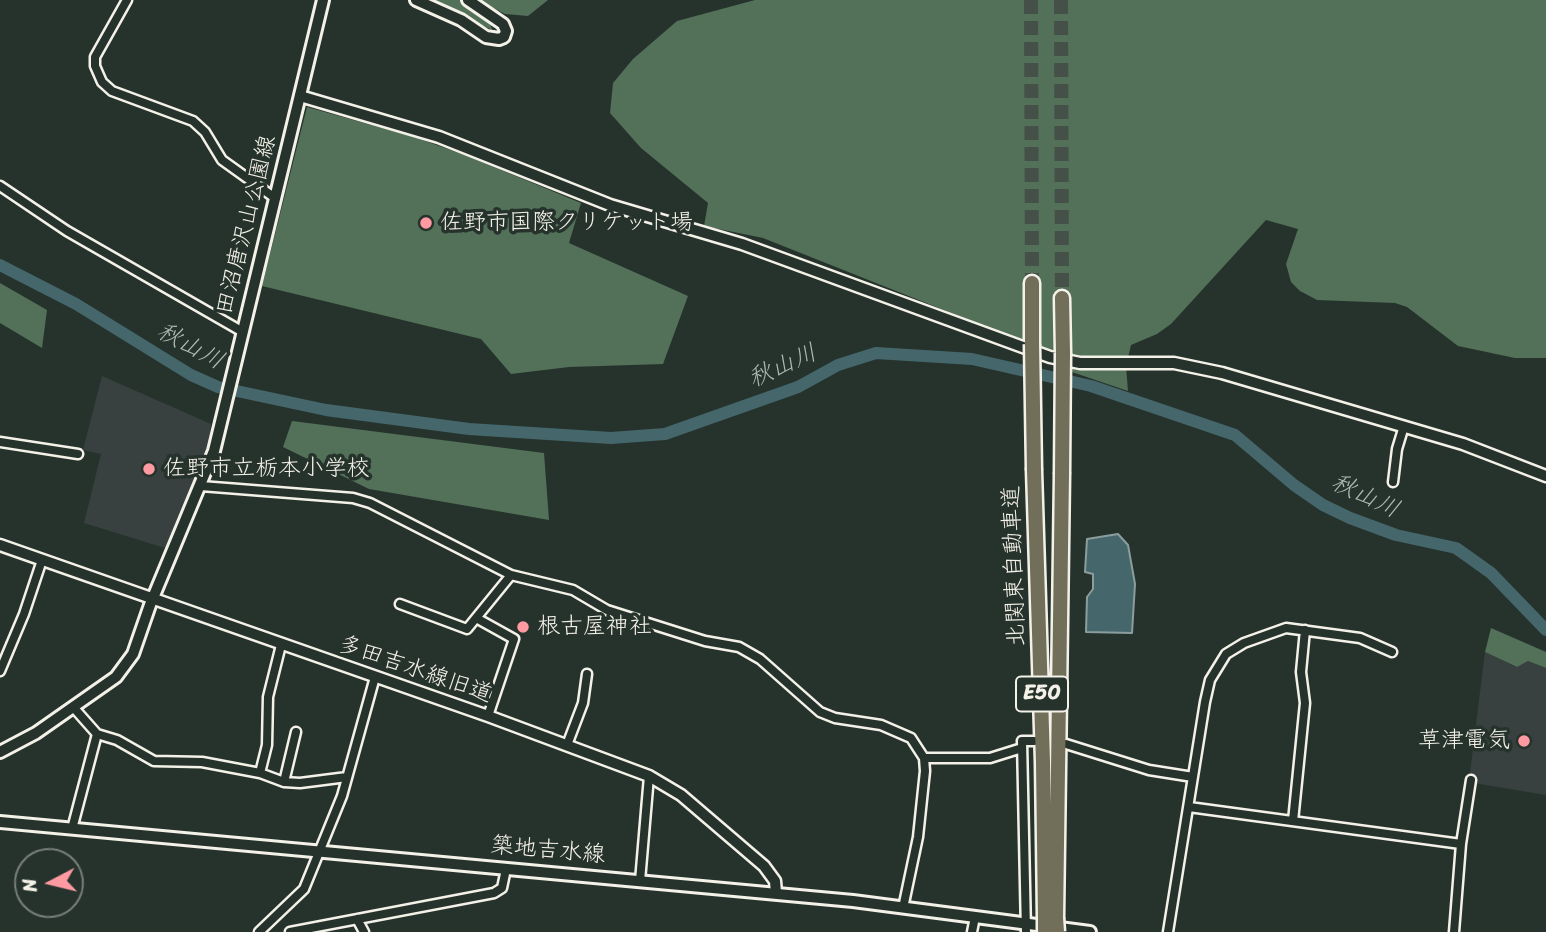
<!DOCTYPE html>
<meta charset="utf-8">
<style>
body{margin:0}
#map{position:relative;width:1546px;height:932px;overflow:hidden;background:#26332d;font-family:Sriracha,sans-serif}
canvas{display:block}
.north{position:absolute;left:14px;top:848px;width:70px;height:70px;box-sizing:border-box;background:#26332d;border:2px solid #787f78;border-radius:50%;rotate:263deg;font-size:19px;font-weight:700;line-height:28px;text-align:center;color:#f4f1e8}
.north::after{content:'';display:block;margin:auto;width:24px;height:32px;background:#ff9aa2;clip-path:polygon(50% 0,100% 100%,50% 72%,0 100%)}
</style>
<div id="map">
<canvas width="1546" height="932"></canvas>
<div class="north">N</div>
</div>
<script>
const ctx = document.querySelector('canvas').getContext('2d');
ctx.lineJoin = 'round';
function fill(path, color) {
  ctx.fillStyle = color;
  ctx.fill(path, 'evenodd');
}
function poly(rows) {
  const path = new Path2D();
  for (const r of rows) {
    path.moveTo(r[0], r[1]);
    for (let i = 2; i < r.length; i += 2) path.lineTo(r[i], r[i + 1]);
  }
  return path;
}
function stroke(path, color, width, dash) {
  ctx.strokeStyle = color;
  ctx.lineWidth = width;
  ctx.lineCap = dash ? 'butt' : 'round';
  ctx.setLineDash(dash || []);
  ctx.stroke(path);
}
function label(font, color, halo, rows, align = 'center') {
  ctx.font = font + ' Sriracha,"Klee One",sans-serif';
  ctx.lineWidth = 7;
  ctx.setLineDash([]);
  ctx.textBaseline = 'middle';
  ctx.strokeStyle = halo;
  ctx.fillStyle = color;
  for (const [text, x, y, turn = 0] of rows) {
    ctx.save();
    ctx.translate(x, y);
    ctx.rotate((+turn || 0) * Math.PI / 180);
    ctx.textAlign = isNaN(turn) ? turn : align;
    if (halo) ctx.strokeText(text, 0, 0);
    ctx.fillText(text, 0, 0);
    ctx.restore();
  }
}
fill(poly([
 [102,376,211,424,210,443,195,485,165,548,84,523,101,454,83,450],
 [1485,652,1516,667,1528,661,1546,668,1546,795,1474,783,1475,776,1470,773]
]), '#384140');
fill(poly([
 [428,0,462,0,469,10,490,23,492,30],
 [478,0,548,0,528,16,505,14],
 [755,0,1546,0,1546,358,1515,358,1458,346,1407,307,1395,303,1317,300,1300,291,1291,282,1286,264,1298,229,1266,220,1171,324,1157,334,1131,345,1126,366,1128,391,1063,369,984,326,763,238,704,226,708,203,641,148,610,113,613,83,633,59,677,21],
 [307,107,411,136,465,155,581,203,569,243,688,296,663,364,569,367,511,374,481,339,262,286],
 [0,283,47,310,42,348,0,323],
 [292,421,544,453,549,520,369,489,283,447],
 [1491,628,1546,652,1546,668,1528,661,1517,667,1485,652]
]), '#537058');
const water = poly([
 [1118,534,1128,545,1135,584,1132,633,1086,632,1087,597,1093,589,1093,574,1085,572,1087,539,1118,534]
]);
fill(water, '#45676b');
stroke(water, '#8b9e9d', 2);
stroke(poly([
 [0,265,76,304,191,375,218,387,326,410,469,429,611,438,665,434,798,387,838,365,876,353,972,359,1091,386,1235,435,1294,485,1323,505,1350,518,1396,535,1456,548,1491,573,1546,630]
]), '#45676b', 12);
stroke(poly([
 [1031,0,1032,283],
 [1061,0,1062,298]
]), '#455049', 14, [14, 7]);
const minor = poly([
 [127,0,95,57,95,66,102,82,112,91,193,121,205,132,222,160,275,198],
 [0,186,67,231,243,332],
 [0,442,78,454],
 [1393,482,1397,449,1404,426],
 [201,486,353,498,370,503,511,575,573,590,607,610,705,641,739,647,760,659,820,712,835,718,881,725,911,738,924,758,925,771,918,837,903,908],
 [400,604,467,629,511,575],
 [478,619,514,639,488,716],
 [0,671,24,614,42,560],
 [74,708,97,734,117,740,154,761,202,762,260,773,284,782,300,783,347,777],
 [1066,744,1149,770,1193,777],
 [567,745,583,703,587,674],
 [924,758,990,758,1022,748],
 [260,773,267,745,268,697,281,645],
 [284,782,296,732],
 [1189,807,1461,844],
 [1293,821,1305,703,1301,672,1305,630],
 [72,829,97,734],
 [640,881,649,776],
 [357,919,364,932],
 [259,932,304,889,342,796,375,677],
 [290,932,494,893,502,888,506,869],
 [972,932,975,917],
 [1026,932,1022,741,1034,741],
 [1168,932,1205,702,1210,680,1226,654,1244,643,1286,628,1360,638,1392,652],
 [1454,932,1461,844,1471,780]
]);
const tertiary = poly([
 [300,96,439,137,610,205,742,244,1050,357,1080,363,1174,363,1222,373,1463,444,1546,476],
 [0,545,488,716,649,776,681,795,764,866,775,881,776,893]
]);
const secondary = poly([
 [416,0,461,20,486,37,499,39,504,37,506,31,503,24,468,0],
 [0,752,36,733,116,677,133,654,150,605,214,451,323,0],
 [0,822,853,901,1090,932]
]);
const motorway = poly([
 [1032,283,1032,344],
 [1062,298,1063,353],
 [1034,470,1043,762,1045,918],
 [1056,918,1062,474]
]);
stroke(minor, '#f4f1e8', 13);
stroke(tertiary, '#f4f1e8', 15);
stroke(secondary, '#f4f1e8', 16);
stroke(motorway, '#f4f1e8', 19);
stroke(minor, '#26332d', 8);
stroke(tertiary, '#26332d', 10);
stroke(secondary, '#26332d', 10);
stroke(motorway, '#716e59', 14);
const motorwayBridge = poly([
 [1032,344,1034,470],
 [1062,474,1063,353],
 [1045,918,1045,932],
 [1056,918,1057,932]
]);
stroke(motorwayBridge, '#f4f1e8', 19, []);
stroke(motorwayBridge, '#716e59', 14);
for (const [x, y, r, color] of [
 [426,223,7,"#ff9aa2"],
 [149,469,7,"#ff9aa2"],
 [523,627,7,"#ff9aa2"],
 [1524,741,7,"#ff9aa2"]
]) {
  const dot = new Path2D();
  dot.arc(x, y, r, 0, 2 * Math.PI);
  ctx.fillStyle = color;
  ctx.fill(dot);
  stroke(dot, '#26332d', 2.5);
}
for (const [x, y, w] of [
 [1042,694,52]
]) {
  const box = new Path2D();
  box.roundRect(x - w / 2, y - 17.5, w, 35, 5);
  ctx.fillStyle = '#26332d';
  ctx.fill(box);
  stroke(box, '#f4f1e8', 2);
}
label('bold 21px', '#f4f1e8', null, [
 ["E50",1042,694]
]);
label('23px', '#f4f1e8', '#26332d', [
 ["佐野市国際クリケット場",440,223],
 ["佐野市立栃本小学校",163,469],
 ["根古屋神社",537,627],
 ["草津電気",1510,741,"right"]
], 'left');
label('23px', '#f4f1e8', '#26332d', [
 ["田沼唐沢山公園線",247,225,-76],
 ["北関東自動車道",1015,566,-92],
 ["多田吉水線旧道",415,670,19],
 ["築地吉水線",548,851,5]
]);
label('italic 24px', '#aebab6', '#26332d', [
 ["秋山川",190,347,28],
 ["秋山川",783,367,-24],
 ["秋山川",1365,497,25]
]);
</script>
